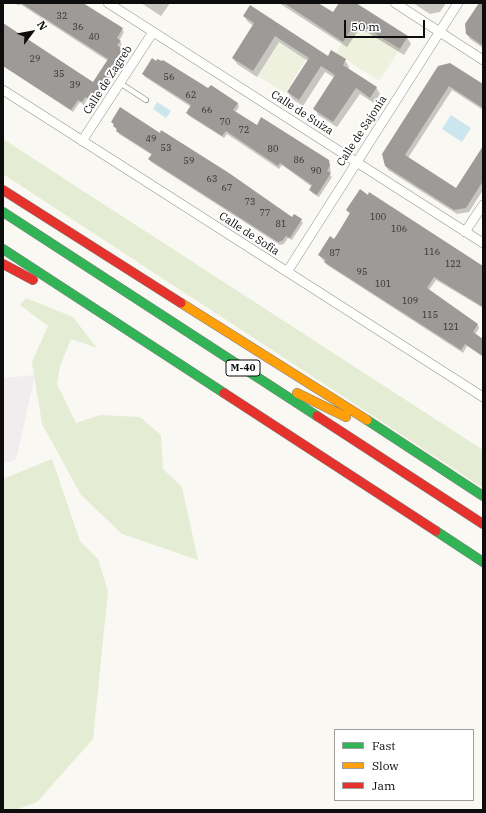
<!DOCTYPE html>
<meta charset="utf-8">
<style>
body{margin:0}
#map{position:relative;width:486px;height:813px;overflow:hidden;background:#faf8f2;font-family:"IBM Plex Serif",serif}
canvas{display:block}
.frame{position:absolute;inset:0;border:4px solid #0d0d0d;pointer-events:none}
.legend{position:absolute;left:334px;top:729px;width:140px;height:72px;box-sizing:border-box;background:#fff;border:1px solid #9e9e9e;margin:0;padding:5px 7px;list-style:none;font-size:12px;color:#0d0d0d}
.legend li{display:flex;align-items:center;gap:8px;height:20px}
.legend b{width:20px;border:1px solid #9e9e9e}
.north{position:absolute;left:12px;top:12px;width:40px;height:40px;-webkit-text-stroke:3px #fff;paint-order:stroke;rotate:58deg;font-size:11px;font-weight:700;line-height:16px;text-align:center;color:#0d0d0d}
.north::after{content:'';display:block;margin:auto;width:14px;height:18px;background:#0d0d0d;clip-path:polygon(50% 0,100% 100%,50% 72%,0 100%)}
.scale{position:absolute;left:344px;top:20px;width:81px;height:18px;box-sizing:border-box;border:2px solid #0d0d0d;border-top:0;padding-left:5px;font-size:12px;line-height:14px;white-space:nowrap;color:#0d0d0d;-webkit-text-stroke:3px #fff;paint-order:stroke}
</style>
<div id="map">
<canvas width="486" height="813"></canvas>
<div class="frame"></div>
<ul class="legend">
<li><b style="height:5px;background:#30b455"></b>Fast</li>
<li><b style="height:5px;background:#ff9f0a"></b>Slow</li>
<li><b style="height:5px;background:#e5322d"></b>Jam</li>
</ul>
<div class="north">N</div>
<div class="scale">50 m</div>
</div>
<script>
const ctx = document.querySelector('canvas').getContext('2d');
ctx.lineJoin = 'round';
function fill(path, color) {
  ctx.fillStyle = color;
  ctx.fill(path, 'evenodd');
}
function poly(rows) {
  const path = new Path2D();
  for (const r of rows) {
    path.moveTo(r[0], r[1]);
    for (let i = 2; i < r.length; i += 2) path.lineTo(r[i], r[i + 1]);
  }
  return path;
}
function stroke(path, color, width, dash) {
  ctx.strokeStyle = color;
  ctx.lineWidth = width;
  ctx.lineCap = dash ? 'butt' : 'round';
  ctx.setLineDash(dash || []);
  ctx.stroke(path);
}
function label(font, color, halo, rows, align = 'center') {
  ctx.font = font + ' "IBM Plex Serif",serif';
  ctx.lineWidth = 4;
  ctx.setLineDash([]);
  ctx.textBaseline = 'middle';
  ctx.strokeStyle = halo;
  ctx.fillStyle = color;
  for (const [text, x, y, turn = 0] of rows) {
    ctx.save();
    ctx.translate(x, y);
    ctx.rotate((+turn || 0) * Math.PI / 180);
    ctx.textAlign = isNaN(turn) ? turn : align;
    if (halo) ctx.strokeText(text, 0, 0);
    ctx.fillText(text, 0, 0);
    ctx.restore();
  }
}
fill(poly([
 [35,375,16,460,3,464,3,378]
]), '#f1ecee');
fill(poly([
 [3,139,483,450,483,488,3,174],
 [26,298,73,317,97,348,71,339,60,366,57,384,76,423,100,415,140,417,161,435,163,469,182,487,198,560,122,534,81,495,42,424,32,362,48,326,20,305],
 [52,459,80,541,98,559,108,591,93,739,37,802,15,810,3,810,3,479]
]), '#e5ecd4');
fill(poly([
 [356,22,400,49,379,81,336,53],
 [279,42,306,59,285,93,258,76]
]), '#edf1de');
fill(poly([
 [157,102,171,111,166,118,153,109],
 [451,115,471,128,462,142,442,129]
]), '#cce6ef');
fill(poly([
 [15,3,82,3,122,29,124,32,119,41,122,44,119,48,126,54,95,104,87,99,84,105,80,102,73,112,3,66,3,24,94,84,108,61,20,4,19,6],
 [141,3,170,3,161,16],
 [279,3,316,3,333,14,340,3,354,3,407,37,411,44,404,55,360,28,347,47],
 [413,3,446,3,440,12,430,14],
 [481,3,483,3,483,48,470,39,467,34],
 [244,16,328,57,345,60,349,67,348,69,376,87,380,94,374,103,360,94,337,127,318,115,315,109,335,78,325,72,303,106,292,99,288,92,308,61,279,42,257,77,237,64,233,58,254,26,248,22],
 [439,67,483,85,483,110,452,90,408,158,456,189,483,147,483,190,469,212,457,214,388,170,386,166],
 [143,74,208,90,238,104,239,107,235,113,257,126,328,162,331,171,329,174,332,177,319,197,312,193,310,190,312,187,282,165,279,169,227,134,224,138,189,116,187,113,191,107,145,77],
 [112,122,292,218,301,220,303,223,292,240,288,238,284,244,280,245,151,162,149,159,152,155,119,134],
 [347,210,483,267,483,308,436,280,429,290,478,325,479,328,475,335,483,340,483,357,467,346,463,353,327,265,319,255,334,240,350,214]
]), '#0003');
fill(poly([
 [21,3,83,3,123,28,117,38,121,41,117,45,125,51,93,101,85,97,82,102,78,100,71,110,3,66,3,23,93,82,108,59],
 [284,3,318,3,333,12,339,3,356,3,408,36,400,49,356,22,343,42],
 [479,3,483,3,483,46,466,34,465,24],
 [250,5,328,56,331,50,346,59,343,65,377,87,370,98,356,88,333,122,313,109,335,75,321,66,299,100,287,92,309,58,275,36,253,71,232,58,254,23,243,16],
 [152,58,156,61,157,59,162,61,163,60,208,88,211,85,238,103,233,110,257,125,261,117,329,160,330,166,327,171,331,173,317,195,309,190,312,185,280,163,278,166,226,131,222,136,186,113,191,105,142,74],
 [450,63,483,84,483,108,449,86,405,155,456,188,483,146,483,181,466,208,454,210,385,166,382,154,438,66],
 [120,107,160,133,161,130,229,173,292,217,294,214,302,219,290,238,286,236,282,241,278,242,148,159,152,154,116,131,117,129,113,126,114,124,111,122],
 [360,189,368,195,369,192,483,266,483,307,434,277,427,288,478,324,473,332,483,339,483,356,465,344,461,350,324,262,326,260,318,255,330,236,334,239,338,233,350,213,346,210]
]), '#9d9a97');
const lane = poly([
 [120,83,146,100]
]);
const street = poly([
 [108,3,483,243],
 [395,3,483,60],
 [3,90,483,397],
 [82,141,153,32],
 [465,232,483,205],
 [287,272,458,3]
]);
const fast = poly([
 [3,212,317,416],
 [3,249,224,393],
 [367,420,483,496],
 [436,531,483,562]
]);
const slow = poly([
 [181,303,367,420],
 [297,393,346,417]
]);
const jam = poly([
 [3,190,181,303],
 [3,264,33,280],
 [224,393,436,531],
 [317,416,483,524]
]);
stroke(lane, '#949390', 6);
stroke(street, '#949390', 10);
stroke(fast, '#81807d', 10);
stroke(slow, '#81807d', 10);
stroke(jam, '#81807d', 10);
stroke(lane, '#fefefd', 4.5);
stroke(street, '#fefefd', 9);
stroke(fast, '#30b455', 9);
stroke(slow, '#ff9f0a', 9);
stroke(jam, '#e5322d', 9);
label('9px', '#313030', null, [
 ["32",62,16],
 ["36",78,27],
 ["40",94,37],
 ["29",35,59],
 ["35",59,74],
 ["56",169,77],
 ["39",75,85],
 ["62",191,95],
 ["66",207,110],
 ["70",225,122],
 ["72",244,130],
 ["49",151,139],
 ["53",166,148],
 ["80",273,149],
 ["86",299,160],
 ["59",189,161],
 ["90",316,171],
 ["63",212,179],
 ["67",227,188],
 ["73",250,202],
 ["77",265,213],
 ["100",378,217],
 ["81",281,224],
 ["106",399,229],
 ["116",432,252],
 ["87",335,253],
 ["122",453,264],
 ["95",362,272],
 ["101",383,284],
 ["109",410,301],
 ["115",430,315],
 ["121",451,327]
]);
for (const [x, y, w] of [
 [243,368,34]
]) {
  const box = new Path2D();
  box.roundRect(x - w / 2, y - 8, w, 16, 3);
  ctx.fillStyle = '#fff';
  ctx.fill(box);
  stroke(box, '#0d0d0d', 1);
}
label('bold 10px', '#0d0d0d', null, [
 ["M-40",243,368]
]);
label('11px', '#0d0d0d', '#fff', [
 ["Calle de Zagreb",108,80,-57],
 ["Calle de Suiza",302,113,33],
 ["Calle de Sajonia",362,131,-57],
 ["Calle de Sofía",249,234,33]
]);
</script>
